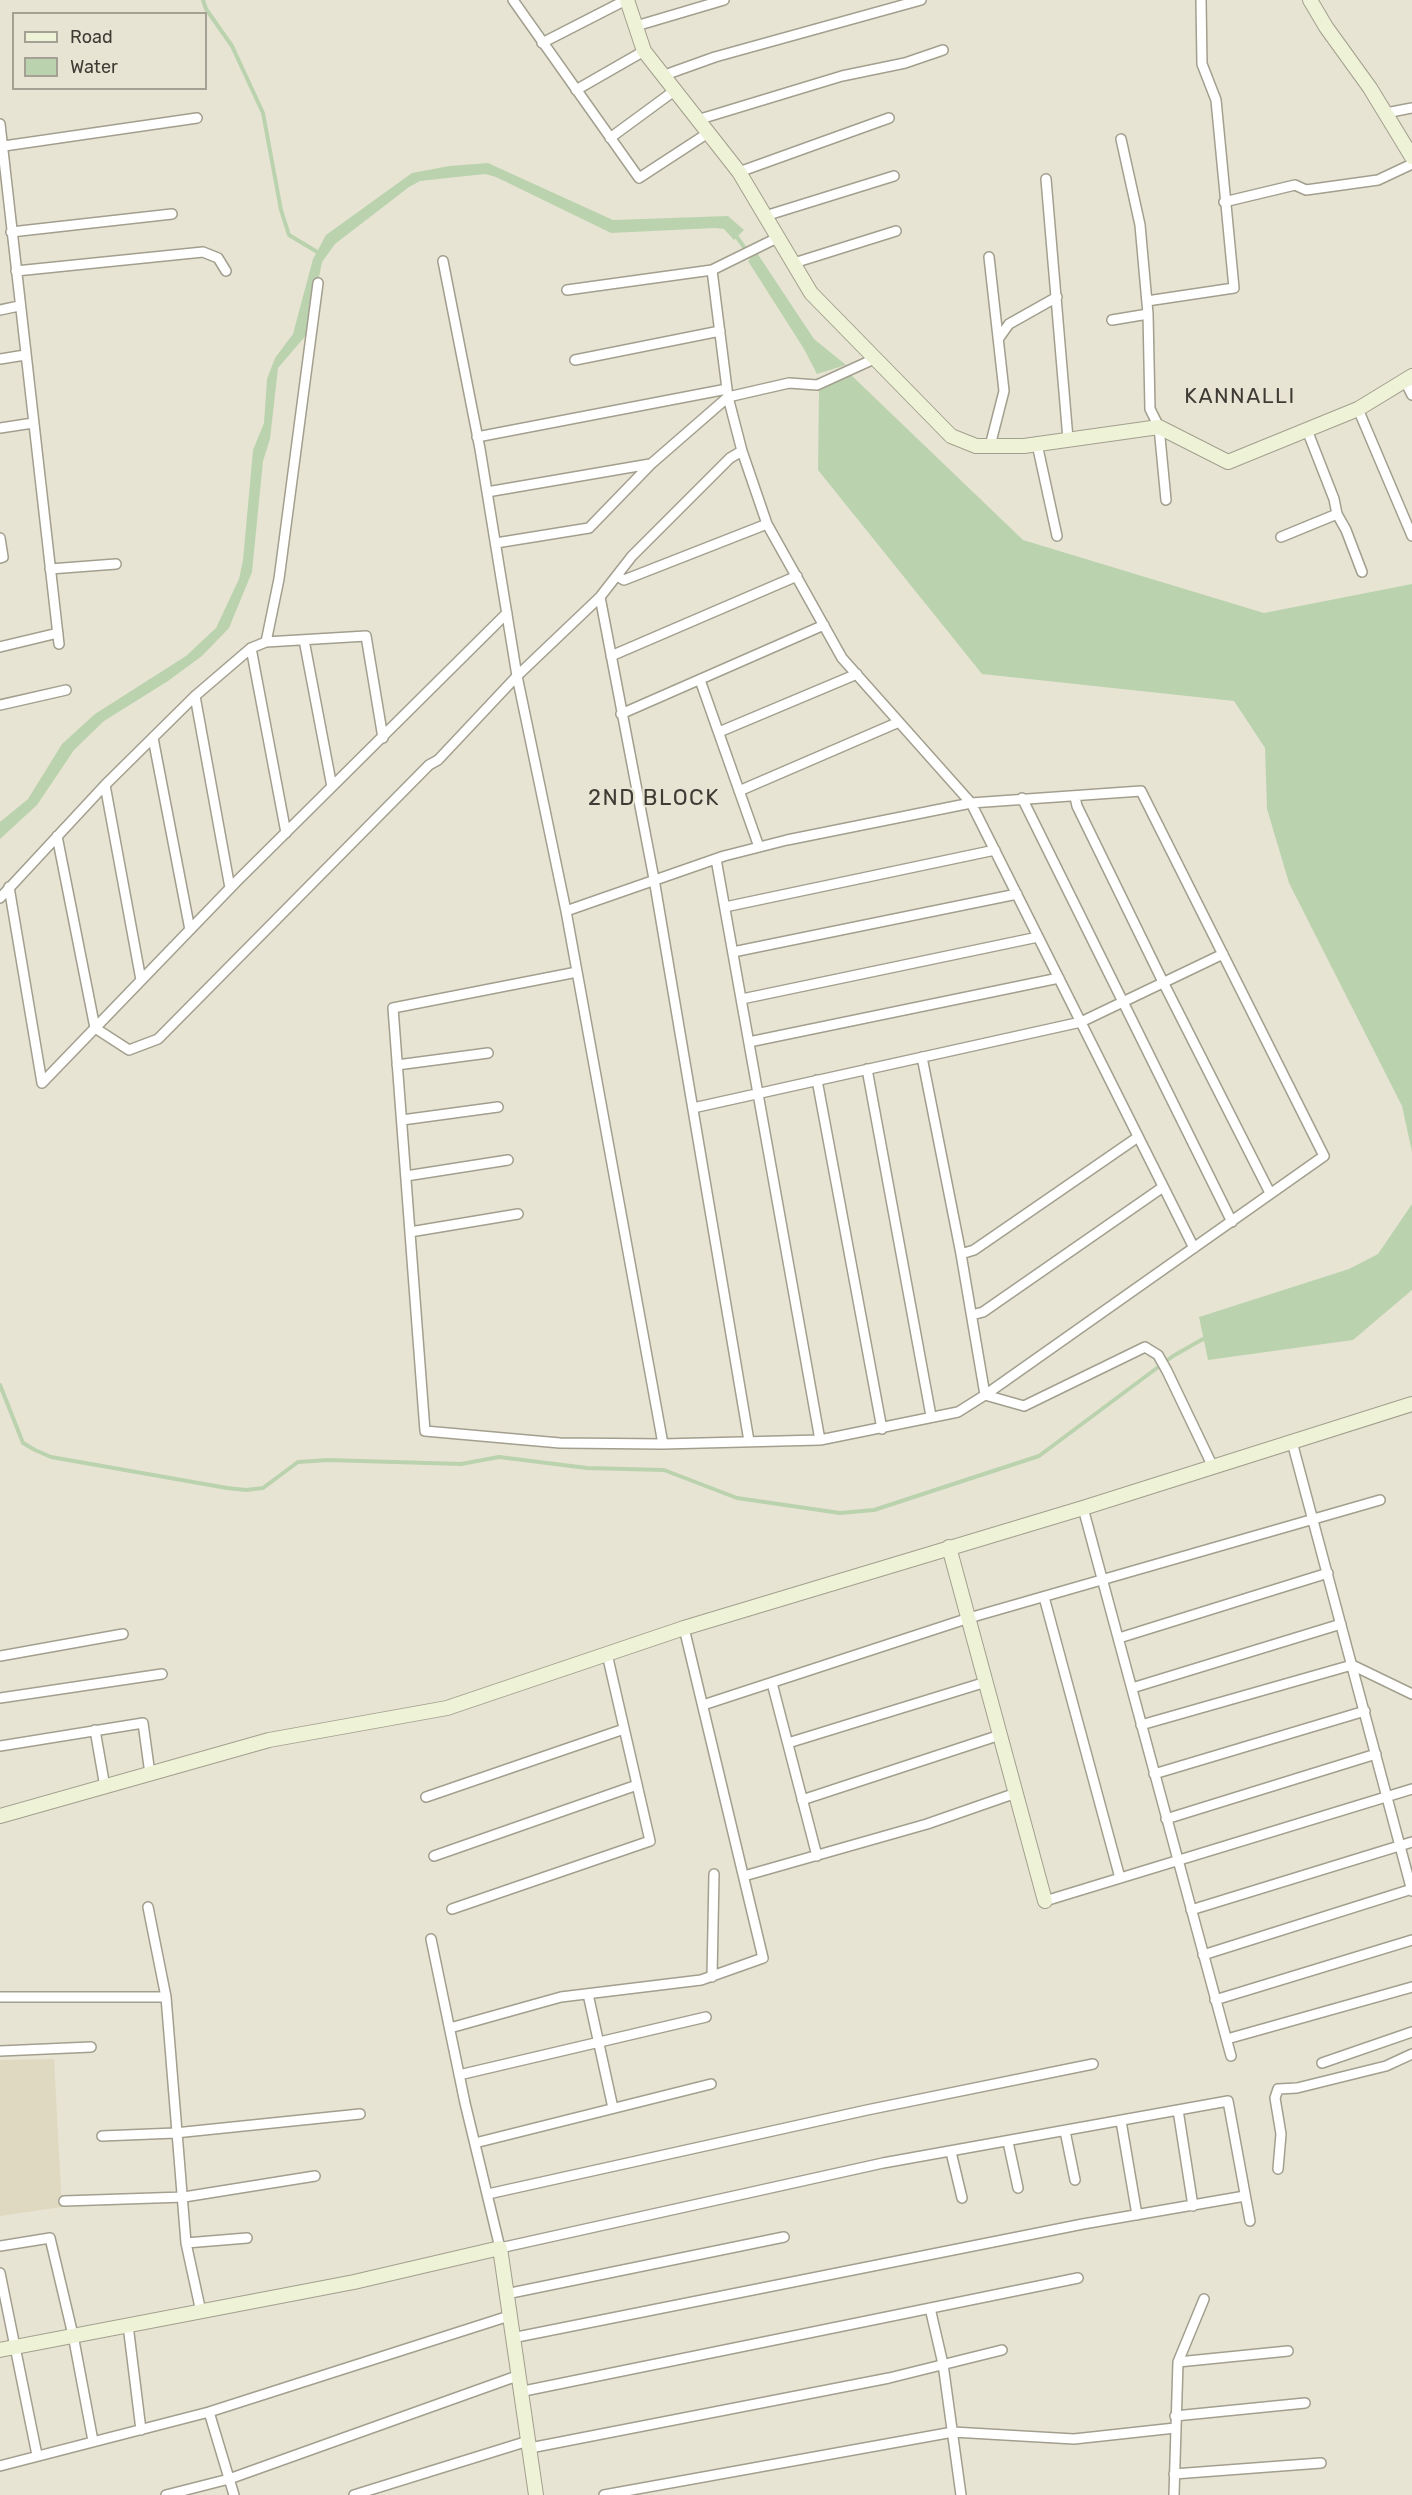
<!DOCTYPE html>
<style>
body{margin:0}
#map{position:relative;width:1412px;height:2495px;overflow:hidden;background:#e8e4d3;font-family:Rubik,sans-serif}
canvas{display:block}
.legend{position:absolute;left:12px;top:12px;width:195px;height:78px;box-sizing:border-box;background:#e8e4d3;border:2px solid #a4a194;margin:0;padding:8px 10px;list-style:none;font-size:18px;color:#3e3c35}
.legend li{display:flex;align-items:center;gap:12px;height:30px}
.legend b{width:30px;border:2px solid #a4a194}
</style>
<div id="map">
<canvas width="1412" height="2495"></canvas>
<ul class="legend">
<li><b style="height:8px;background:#eef2d7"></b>Road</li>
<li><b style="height:16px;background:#bad3ae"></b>Water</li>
</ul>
</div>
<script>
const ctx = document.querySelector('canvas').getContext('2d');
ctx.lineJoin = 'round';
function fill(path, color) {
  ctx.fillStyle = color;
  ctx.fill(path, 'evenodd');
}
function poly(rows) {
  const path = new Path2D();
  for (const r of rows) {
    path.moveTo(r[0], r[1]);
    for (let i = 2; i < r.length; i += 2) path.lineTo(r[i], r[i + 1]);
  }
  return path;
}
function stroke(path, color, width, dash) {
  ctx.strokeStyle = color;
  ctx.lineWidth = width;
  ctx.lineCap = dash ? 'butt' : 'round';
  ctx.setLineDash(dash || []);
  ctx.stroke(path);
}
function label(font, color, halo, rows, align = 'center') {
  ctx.font = font + ' Rubik,sans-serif';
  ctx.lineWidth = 4.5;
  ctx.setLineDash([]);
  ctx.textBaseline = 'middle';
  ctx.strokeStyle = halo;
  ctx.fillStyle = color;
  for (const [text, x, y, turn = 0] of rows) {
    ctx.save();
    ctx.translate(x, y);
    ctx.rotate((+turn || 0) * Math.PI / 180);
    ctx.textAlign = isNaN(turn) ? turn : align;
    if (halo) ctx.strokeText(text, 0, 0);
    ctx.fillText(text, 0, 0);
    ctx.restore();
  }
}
fill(poly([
 [54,2059,62,2207,0,2216,0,2060]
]), '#e0d9c1');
fill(poly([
 [488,163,613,220,728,216,744,230,734,240,724,229,715,228,611,233,496,177,485,174,420,181,409,187,335,244,322,262,308,333,278,368,270,439,263,461,252,572,229,628,202,656,168,681,104,721,74,750,37,805,0,839,0,822,28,799,62,744,95,714,186,656,216,628,239,579,243,560,253,450,264,423,267,379,275,358,293,334,313,259,326,235,412,173,449,166],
 [757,253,814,339,846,365,817,374,804,349,748,261],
 [849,373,1023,540,1264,613,1412,584,1412,1152,1402,1106,1289,883,1267,809,1265,748,1234,701,982,674,818,470,819,389],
 [1412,1204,1412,1290,1353,1340,1208,1360,1199,1317,1349,1269,1378,1254]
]), '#bad3ae');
stroke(poly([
 [203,0,206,9,232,46,263,113,281,210,289,235,319,253],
 [734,233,754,261],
 [0,1385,23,1443,35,1450,51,1457,227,1488,246,1490,263,1488,298,1462,328,1460,461,1464,499,1457,587,1468,664,1470,737,1498,840,1513,874,1510,1039,1456,1173,1356,1203,1339]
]), '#bad3ae', 4);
const street = poly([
 [513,0,639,178,708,133],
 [636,26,724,0],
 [542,43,626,0],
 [662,76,715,57,921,0],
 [576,90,644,51],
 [1386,113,1412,108],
 [697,120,842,76,905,63,943,50],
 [0,124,59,644],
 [610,138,674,91],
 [1121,139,1140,225,1148,314,1150,409,1159,427,1166,500],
 [4,146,197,118],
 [739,172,889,118],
 [1046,179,1068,439],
 [1224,202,1295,185,1306,190,1378,180,1412,164],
 [765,216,894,176],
 [11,232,172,214],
 [779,237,712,270,728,397,742,451,767,524,842,658,971,803,1194,1248],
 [989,257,1004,391,990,446],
 [443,261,480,449,517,676,566,911,663,1444],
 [794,263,896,231],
 [16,271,203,252,218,258,226,271],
 [567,290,712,270],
 [1147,301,1234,288,1216,100,1202,64,1201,0],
 [0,310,19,306],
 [1112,320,1148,314],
 [999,338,1009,324,1057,297],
 [0,359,25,355],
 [575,360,720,331],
 [1405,381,1412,395],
 [1358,409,1412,536],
 [0,428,33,423],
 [1307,430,1334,499,1337,514,1346,530,1362,572],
 [477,437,727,389],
 [1037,444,1057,536],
 [487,492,650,464],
 [1281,537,1337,514],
 [0,538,3,557,0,558],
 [496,543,589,528,651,464,728,397,789,383,817,385,874,359],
 [50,569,116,564],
 [617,576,624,580,767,524],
 [600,597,654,879,749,1441],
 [304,640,332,787],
 [266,642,366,636,383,738],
 [0,647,58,633],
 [251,648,286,833],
 [611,656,797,576],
 [700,680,759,847],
 [195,696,230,888],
 [0,705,66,690],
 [621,714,824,625],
 [719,732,857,674],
 [153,738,190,930],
 [105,785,141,980],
 [739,791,899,722],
 [1075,797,1077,806,1163,982,1270,1193],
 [1022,798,1232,1222],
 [57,836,95,1028,129,1050,158,1039,429,765,438,760,517,676,600,597,632,556,730,458,742,451],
 [716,859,820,1440],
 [9,887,42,1083],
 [0,898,105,785,195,696,251,648,266,642,279,579,318,283],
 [725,907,995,850],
 [566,911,724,856,787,840,971,803,1141,791,1324,1156,985,1395,958,1412,820,1440,663,1444,560,1443,425,1431,393,1008,577,972],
 [733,952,1017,894],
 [742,999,1038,937],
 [749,1042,1059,978],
 [922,1057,961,1254,985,1395,1024,1406,1145,1347,1158,1355,1167,1371,1213,1467],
 [397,1065,488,1053],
 [867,1069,931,1416],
 [817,1080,882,1429],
 [42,1083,237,881,507,613],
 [693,1108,1081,1022,1223,954],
 [402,1120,498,1107],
 [406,1176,508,1160],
 [410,1232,518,1214],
 [961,1254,974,1250,1138,1137],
 [972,1315,983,1312,1163,1187],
 [1292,1442,1412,1891],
 [1083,1508,1231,2056],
 [1044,1597,1120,1878],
 [1119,1638,1328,1573],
 [0,1656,123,1634],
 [772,1683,817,1856],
 [1132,1688,1341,1624],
 [0,1698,162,1674],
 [703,1705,969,1618,1380,1500],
 [1141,1725,1352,1665,1412,1694],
 [95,1730,105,1787],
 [788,1743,986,1682],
 [0,1746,143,1723,150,1774],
 [1154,1774,1365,1711],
 [426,1797,624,1729],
 [802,1800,1000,1735],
 [1166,1819,1376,1754],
 [434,1856,637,1785],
 [744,1876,927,1824,1016,1793],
 [1045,1901,1412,1789],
 [148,1907,166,1997,186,2243,201,2312],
 [452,1909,650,1841,607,1654],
 [1191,1910,1412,1842],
 [431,1939,465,2103,500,2248,883,2163,1228,2101,1250,2221],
 [1203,1955,1412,1889],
 [712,1977,714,1874],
 [588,1994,613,2108],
 [0,1997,166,1997],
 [1215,2000,1412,1940],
 [450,2028,561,1997,701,1980,763,1958,684,1628],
 [1227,2039,1412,1987],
 [0,2051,91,2047],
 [1322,2063,1412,2032],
 [459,2075,706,2017],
 [1178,2110,1193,2206],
 [1121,2121,1137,2215],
 [1065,2131,1075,2180],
 [102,2136,175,2133,360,2114],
 [1008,2142,1018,2188],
 [475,2143,711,2084],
 [951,2152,962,2198],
 [1278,2169,1281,2134,1275,2098,1278,2089,1297,2088,1386,2066,1412,2054],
 [488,2194,867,2110,1093,2064],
 [64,2201,184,2197,315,2176],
 [186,2243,247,2238],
 [0,2246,50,2238,73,2335,93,2441],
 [0,2273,37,2455],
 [506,2294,784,2237],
 [930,2308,943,2364,961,2495],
 [128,2325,141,2430],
 [512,2338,1083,2224,1245,2196],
 [1178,2362,1288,2351],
 [519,2392,1078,2278],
 [209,2412,234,2495],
 [1175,2416,1305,2403],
 [530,2448,889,2378,1002,2350],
 [0,2466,209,2412,509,2316],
 [1174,2474,1321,2463],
 [166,2495,229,2479,517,2376],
 [354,2495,528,2441],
 [604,2495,953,2432,1074,2439,1175,2428],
 [1174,2495,1178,2362,1204,2299]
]);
const secondary = poly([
 [627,0,644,51,739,172,811,293,951,436,976,446,1024,446,1159,427,1228,462,1358,409,1412,376],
 [1310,0,1326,27,1370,88,1412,157],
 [949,1547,1045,1901],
 [0,1816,269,1740,447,1708,684,1628,1083,1508,1412,1404],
 [0,2350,354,2282,500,2248,536,2495]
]);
stroke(street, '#a39f8e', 12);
stroke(secondary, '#a39f8e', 16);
stroke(street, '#fff', 9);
stroke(secondary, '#eef2d7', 14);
ctx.letterSpacing = '1.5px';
label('21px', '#3e3c35', '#e8e4d3', [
 ["KANNALLI",1240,397]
]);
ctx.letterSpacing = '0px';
ctx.letterSpacing = '1.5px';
label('22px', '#3e3c35', '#e8e4d3', [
 ["2ND BLOCK",654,799]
]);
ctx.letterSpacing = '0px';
</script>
